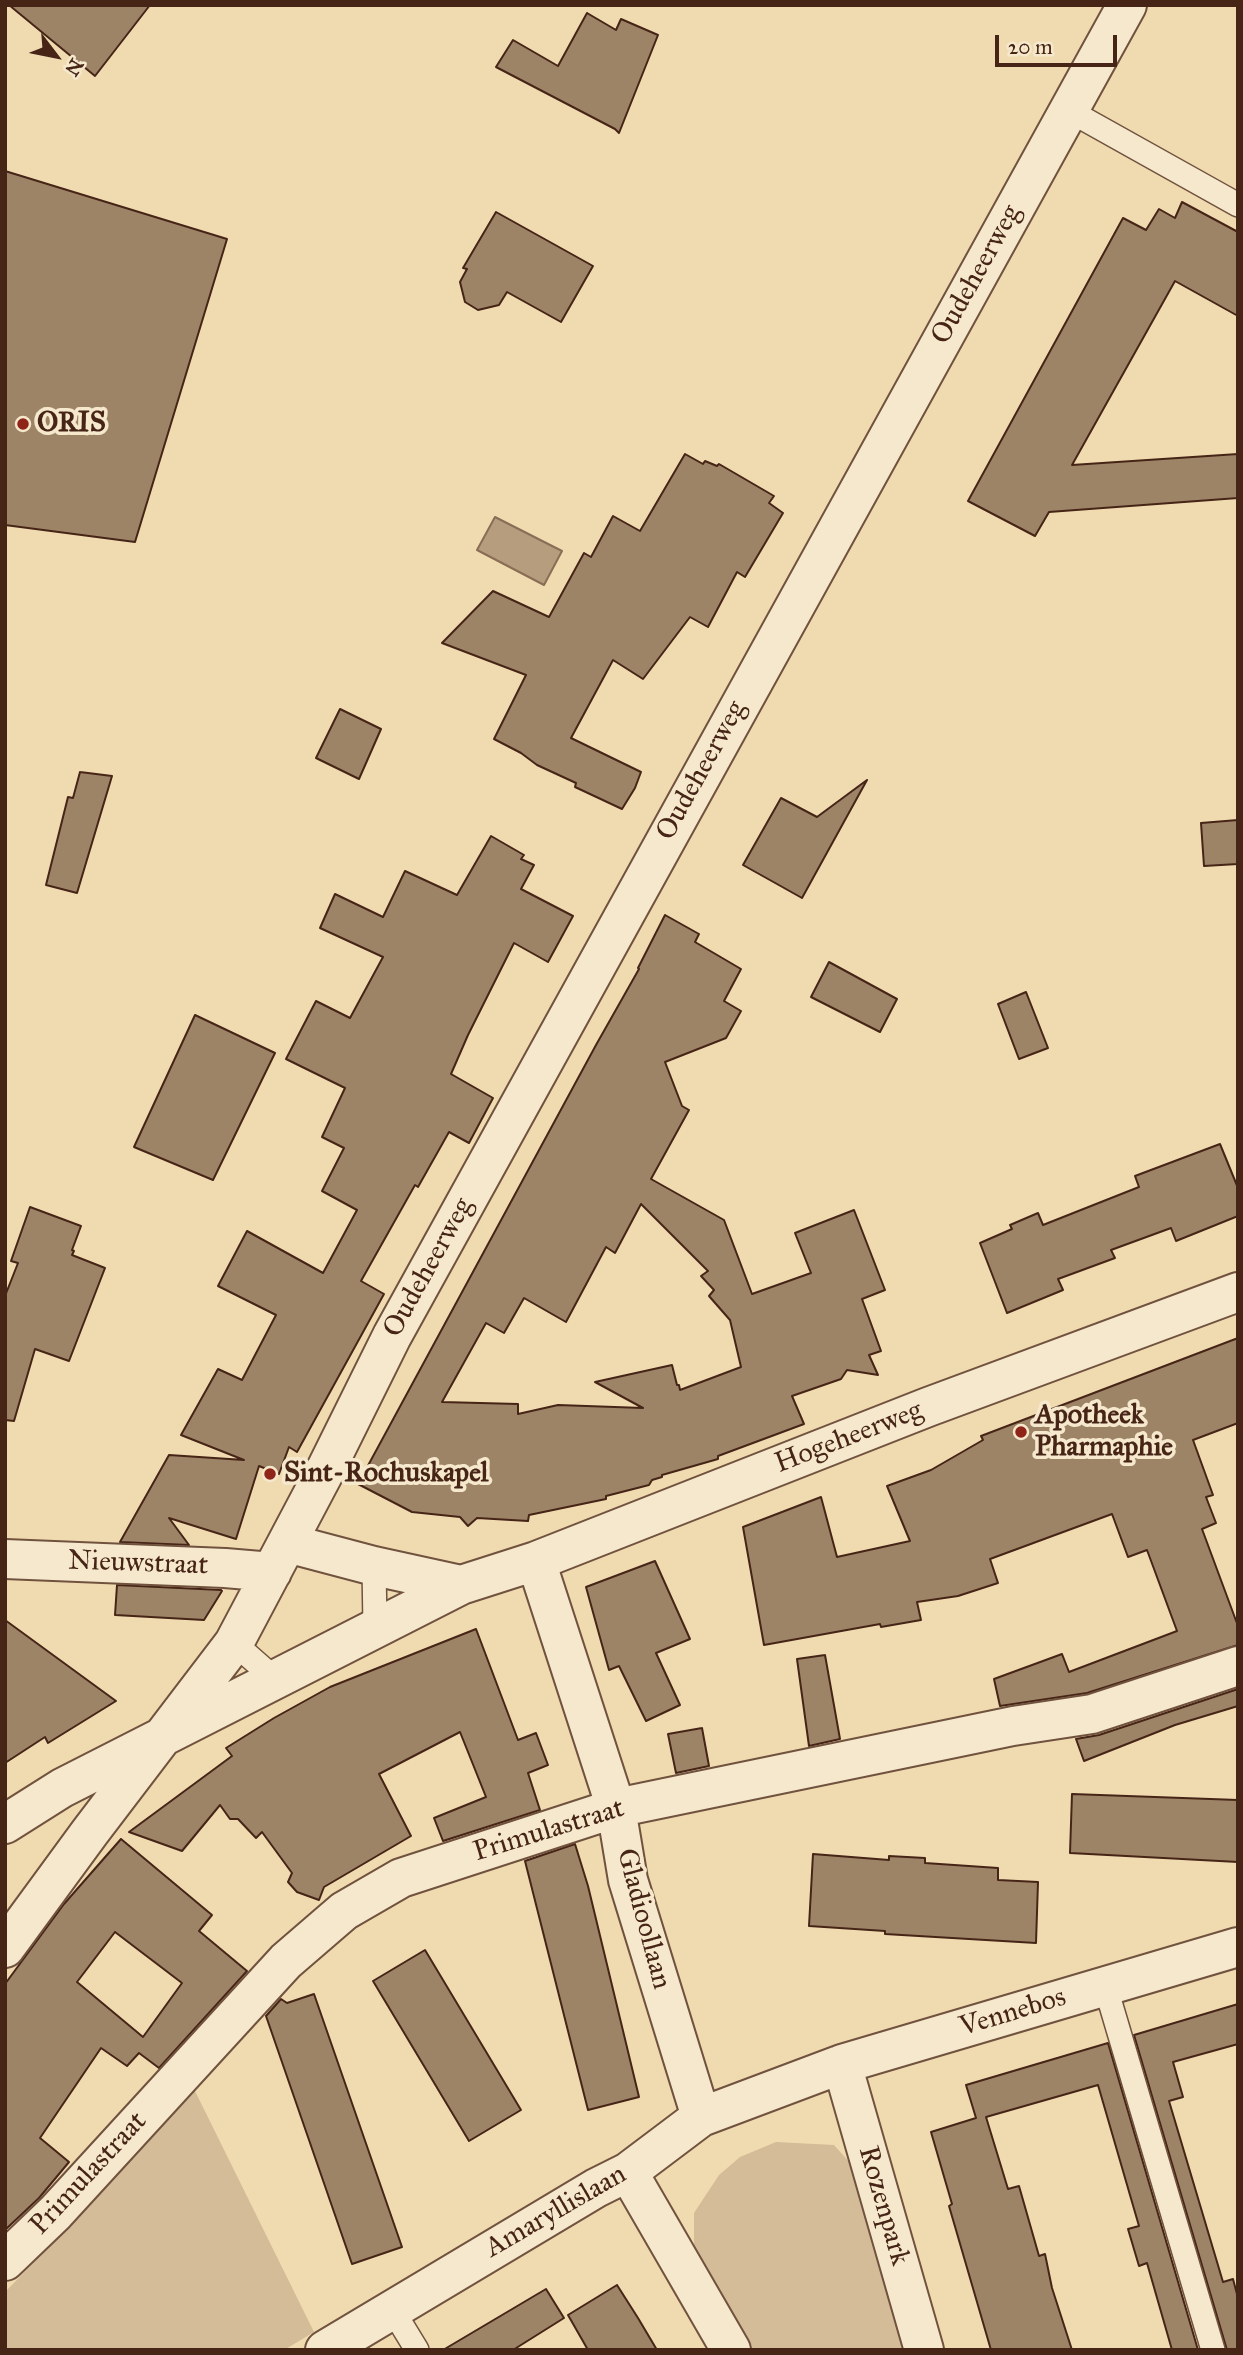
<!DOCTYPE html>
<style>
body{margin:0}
#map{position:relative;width:1243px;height:2355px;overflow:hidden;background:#f0dbb1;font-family:"IM FELL Great Primer",serif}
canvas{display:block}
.frame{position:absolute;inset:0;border:7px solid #462517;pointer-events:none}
.north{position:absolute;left:21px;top:21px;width:70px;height:70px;-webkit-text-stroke:5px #f5e8cc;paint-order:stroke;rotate:122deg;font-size:19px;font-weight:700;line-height:28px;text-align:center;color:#462517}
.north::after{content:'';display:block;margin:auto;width:24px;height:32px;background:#462517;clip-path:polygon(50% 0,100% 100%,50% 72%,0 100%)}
.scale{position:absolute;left:995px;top:35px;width:122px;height:32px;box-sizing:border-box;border:4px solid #462517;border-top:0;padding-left:9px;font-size:21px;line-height:24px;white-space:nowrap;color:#462517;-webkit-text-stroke:5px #f5e8cc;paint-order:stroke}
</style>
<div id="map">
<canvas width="1243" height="2355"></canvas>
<div class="frame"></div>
<div class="north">N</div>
<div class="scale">20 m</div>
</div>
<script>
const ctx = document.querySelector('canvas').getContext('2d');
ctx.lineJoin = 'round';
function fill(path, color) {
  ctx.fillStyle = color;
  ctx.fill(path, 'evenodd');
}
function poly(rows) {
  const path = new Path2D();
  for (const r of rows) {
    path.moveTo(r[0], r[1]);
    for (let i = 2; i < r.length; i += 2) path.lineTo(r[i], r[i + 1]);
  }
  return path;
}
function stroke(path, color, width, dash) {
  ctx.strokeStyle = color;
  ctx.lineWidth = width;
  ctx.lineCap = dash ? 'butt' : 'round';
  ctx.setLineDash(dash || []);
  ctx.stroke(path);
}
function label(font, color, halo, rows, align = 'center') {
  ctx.font = font + ' "IM FELL Great Primer",serif';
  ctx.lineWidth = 7;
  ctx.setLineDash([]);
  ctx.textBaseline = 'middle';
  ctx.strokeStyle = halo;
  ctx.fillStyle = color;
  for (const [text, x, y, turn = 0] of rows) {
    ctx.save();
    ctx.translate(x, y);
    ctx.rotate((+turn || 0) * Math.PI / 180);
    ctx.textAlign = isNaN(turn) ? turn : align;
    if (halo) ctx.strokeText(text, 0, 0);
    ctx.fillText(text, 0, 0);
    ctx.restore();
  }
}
fill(poly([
 [193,2087,314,2332,284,2350,5,2350,5,2292,66,2230],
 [776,2142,834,2145,852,2165,909,2350,753,2350,694,2252,694,2213,719,2175,740,2157]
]), '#d3bc97');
const water = poly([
 [495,517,562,551,544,585,477,550,495,517]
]);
fill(water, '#b69d7d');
stroke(water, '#896d54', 2);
const building = poly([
 [9,5,150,5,95,76,9,5],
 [587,13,616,30,621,19,658,35,619,133,615,129,496,67,513,40,558,66,587,13],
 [5,171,227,239,135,542,5,525,5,171],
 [1182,202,1238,232,1238,316,1175,281,1072,465,1238,454,1238,498,1049,512,1035,536,968,501,1123,218,1146,230,1159,209,1175,218,1182,202],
 [496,212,593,266,561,322,507,292,499,305,478,310,465,302,460,282,467,269,463,268,496,212],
 [685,454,703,464,705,461,717,466,719,464,774,496,769,503,783,513,745,577,737,572,708,627,690,617,643,679,613,660,571,738,641,772,635,788,622,809,575,787,576,783,537,765,521,753,494,739,526,675,442,643,493,591,549,617,584,553,591,557,613,516,640,531,685,454],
 [340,709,381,729,359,779,316,758,340,709],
 [80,772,112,776,77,893,46,885,68,797,73,798,80,772],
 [867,780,802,898,743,865,781,798,817,817,867,780],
 [1238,820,1238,864,1204,866,1201,823,1238,820],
 [491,836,524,855,521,859,534,865,521,889,573,916,548,962,514,943,468,1035,451,1074,493,1098,469,1143,449,1132,418,1187,415,1185,361,1281,384,1294,297,1452,289,1447,279,1474,259,1466,236,1539,169,1518,189,1545,120,1542,169,1455,244,1460,181,1435,218,1369,242,1380,276,1315,218,1286,247,1231,323,1273,357,1210,322,1191,344,1148,322,1137,345,1088,286,1059,316,1001,350,1018,383,957,320,928,335,894,383,917,405,871,457,895,491,836],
 [665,915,699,934,695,942,741,969,724,1001,741,1011,726,1038,665,1062,682,1106,689,1110,651,1179,724,1220,752,1294,811,1273,795,1233,854,1210,885,1290,862,1299,881,1351,869,1355,878,1375,847,1370,841,1379,792,1396,804,1424,718,1456,718,1459,662,1475,662,1477,652,1480,649,1485,606,1496,606,1499,529,1515,528,1521,477,1518,468,1526,460,1517,412,1512,358,1484,596,1045,639,969,638,968,665,915],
 [641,1204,708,1271,701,1276,714,1290,709,1296,730,1320,741,1367,680,1390,679,1385,677,1385,672,1365,595,1382,643,1408,558,1405,518,1414,518,1404,442,1402,486,1323,504,1333,524,1298,566,1322,606,1247,615,1253,641,1204],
 [829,962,897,999,880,1032,811,997,829,962],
 [1026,992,1048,1048,1019,1059,998,1004,1026,992],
 [195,1015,275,1053,213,1180,134,1147,195,1015],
 [1220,1144,1238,1188,1238,1216,1176,1241,1171,1228,1111,1250,1115,1258,1058,1279,1063,1290,1007,1313,980,1243,1012,1229,1010,1225,1038,1213,1043,1225,1139,1187,1135,1176,1220,1144],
 [30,1207,81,1226,72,1250,74,1251,72,1255,105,1268,69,1361,35,1349,14,1421,5,1420,5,1296,18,1263,11,1261,30,1207],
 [1238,1338,1238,1423,1193,1440,1213,1495,1206,1497,1216,1523,1202,1529,1238,1626,1238,1645,1087,1693,1000,1706,994,1679,1062,1654,1069,1672,1177,1631,1147,1550,1128,1557,1112,1514,990,1559,998,1583,958,1596,917,1602,921,1620,881,1627,880,1624,764,1645,743,1527,821,1497,837,1557,910,1541,887,1486,931,1470,983,1440,981,1436,1238,1338],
 [655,1561,690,1639,656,1653,680,1705,646,1721,619,1666,609,1670,586,1587,655,1561],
 [117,1585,221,1590,222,1591,204,1620,115,1615,117,1585],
 [5,1620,116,1701,48,1743,45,1737,5,1763,5,1620],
 [476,1629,518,1740,536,1733,548,1765,528,1773,540,1810,443,1841,434,1818,486,1797,460,1732,379,1774,411,1836,324,1887,319,1900,297,1892,288,1882,292,1873,262,1832,256,1838,238,1819,230,1819,220,1805,182,1851,129,1832,232,1756,226,1748,274,1718,330,1687,476,1629],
 [825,1655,840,1739,809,1746,797,1659,825,1655],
 [1238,1689,1238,1706,1175,1725,1084,1761,1076,1739,1099,1735,1238,1689],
 [702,1728,709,1766,676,1773,668,1734,702,1728],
 [1072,1794,1238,1800,1238,1862,1070,1853,1072,1794],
 [121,1839,212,1915,199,1931,247,1971,159,2068,139,2053,127,2066,101,2048,40,2138,69,2162,39,2198,5,2230,5,1984,64,1904,121,1839],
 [115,1932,182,1983,143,2037,77,1982,115,1932],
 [575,1844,588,1886,639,2097,588,2110,525,1861,575,1844],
 [813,1854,889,1860,889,1856,925,1858,925,1863,998,1868,998,1880,1038,1882,1036,1943,885,1934,885,1931,809,1926,813,1854],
 [425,1950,521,2110,469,2141,373,1981,425,1950],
 [314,1994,402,2247,352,2264,266,2016,281,1999,287,2003,314,1994],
 [1238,2004,1238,2044,1173,2062,1183,2097,1169,2101,1223,2282,1233,2279,1238,2298,1238,2350,1227,2350,1134,2035,1238,2004],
 [1108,2043,1198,2350,1172,2350,1147,2263,1139,2266,1128,2229,1139,2226,1098,2085,986,2117,1008,2189,1019,2186,1039,2256,1045,2254,1052,2288,1072,2350,991,2350,949,2206,952,2204,931,2132,976,2118,966,2085,1108,2043],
 [617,2285,638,2318,657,2350,588,2350,568,2315,617,2285],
 [546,2289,564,2318,513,2350,443,2350,546,2289]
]);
fill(building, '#9e8467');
stroke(building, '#462517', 2);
const service = poly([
 [1068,110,1238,205],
 [374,1566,375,1627],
 [234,1643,275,1679],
 [1105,1985,1213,2350],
 [392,2309,417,2350]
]);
const minor = poly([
 [287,1543,374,1566,461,1585],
 [5,1559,225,1568,272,1572],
 [536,1561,616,1808,628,1880,701,2117],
 [5,1824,62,1788,461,1585,536,1561,928,1407,1238,1292],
 [5,1948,90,1832,234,1643,326,1469,392,1336,1127,5],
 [842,2064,924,2350],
 [628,2172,731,2350],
 [5,2261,55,2213,286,1961,344,1911,401,1878,616,1808,1013,1726,1092,1714,1238,1666],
 [325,2350,596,2188,628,2172,701,2117,842,2064,1238,1947]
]);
stroke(service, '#70523e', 26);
stroke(minor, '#70523e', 42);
stroke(service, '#f5e8cc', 23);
stroke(minor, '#f5e8cc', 38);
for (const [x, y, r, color] of [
 [23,424,7,"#8f2418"],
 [1021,1432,7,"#8f2418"],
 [270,1474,7,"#8f2418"]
]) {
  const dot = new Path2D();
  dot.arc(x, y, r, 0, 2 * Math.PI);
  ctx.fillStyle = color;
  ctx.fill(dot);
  stroke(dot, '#f5e8cc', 2.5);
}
label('28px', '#462517', '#f5e8cc', [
 ["Oudeheerweg",977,275,-61],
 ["Oudeheerweg",702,771,-61],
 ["Oudeheerweg",429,1268,-61],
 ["Hogeheerweg",849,1438,-21],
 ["Nieuwstraat",138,1564,2],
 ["Primulastraat",549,1831,-17],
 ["Gladioollaan",643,1919,75],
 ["Vennebos",1013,2013,-17],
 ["Primulastraat",89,2174,-47],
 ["Rozenpark",883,2206,74],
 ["Amaryllislaan",556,2212,-30]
]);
label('bold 28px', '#462517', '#f5e8cc', [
 ["ORIS",37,424],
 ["Apotheek",1035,1416],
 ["Pharmaphie",1035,1448],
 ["Sint-Rochuskapel",284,1474]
], 'left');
</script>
